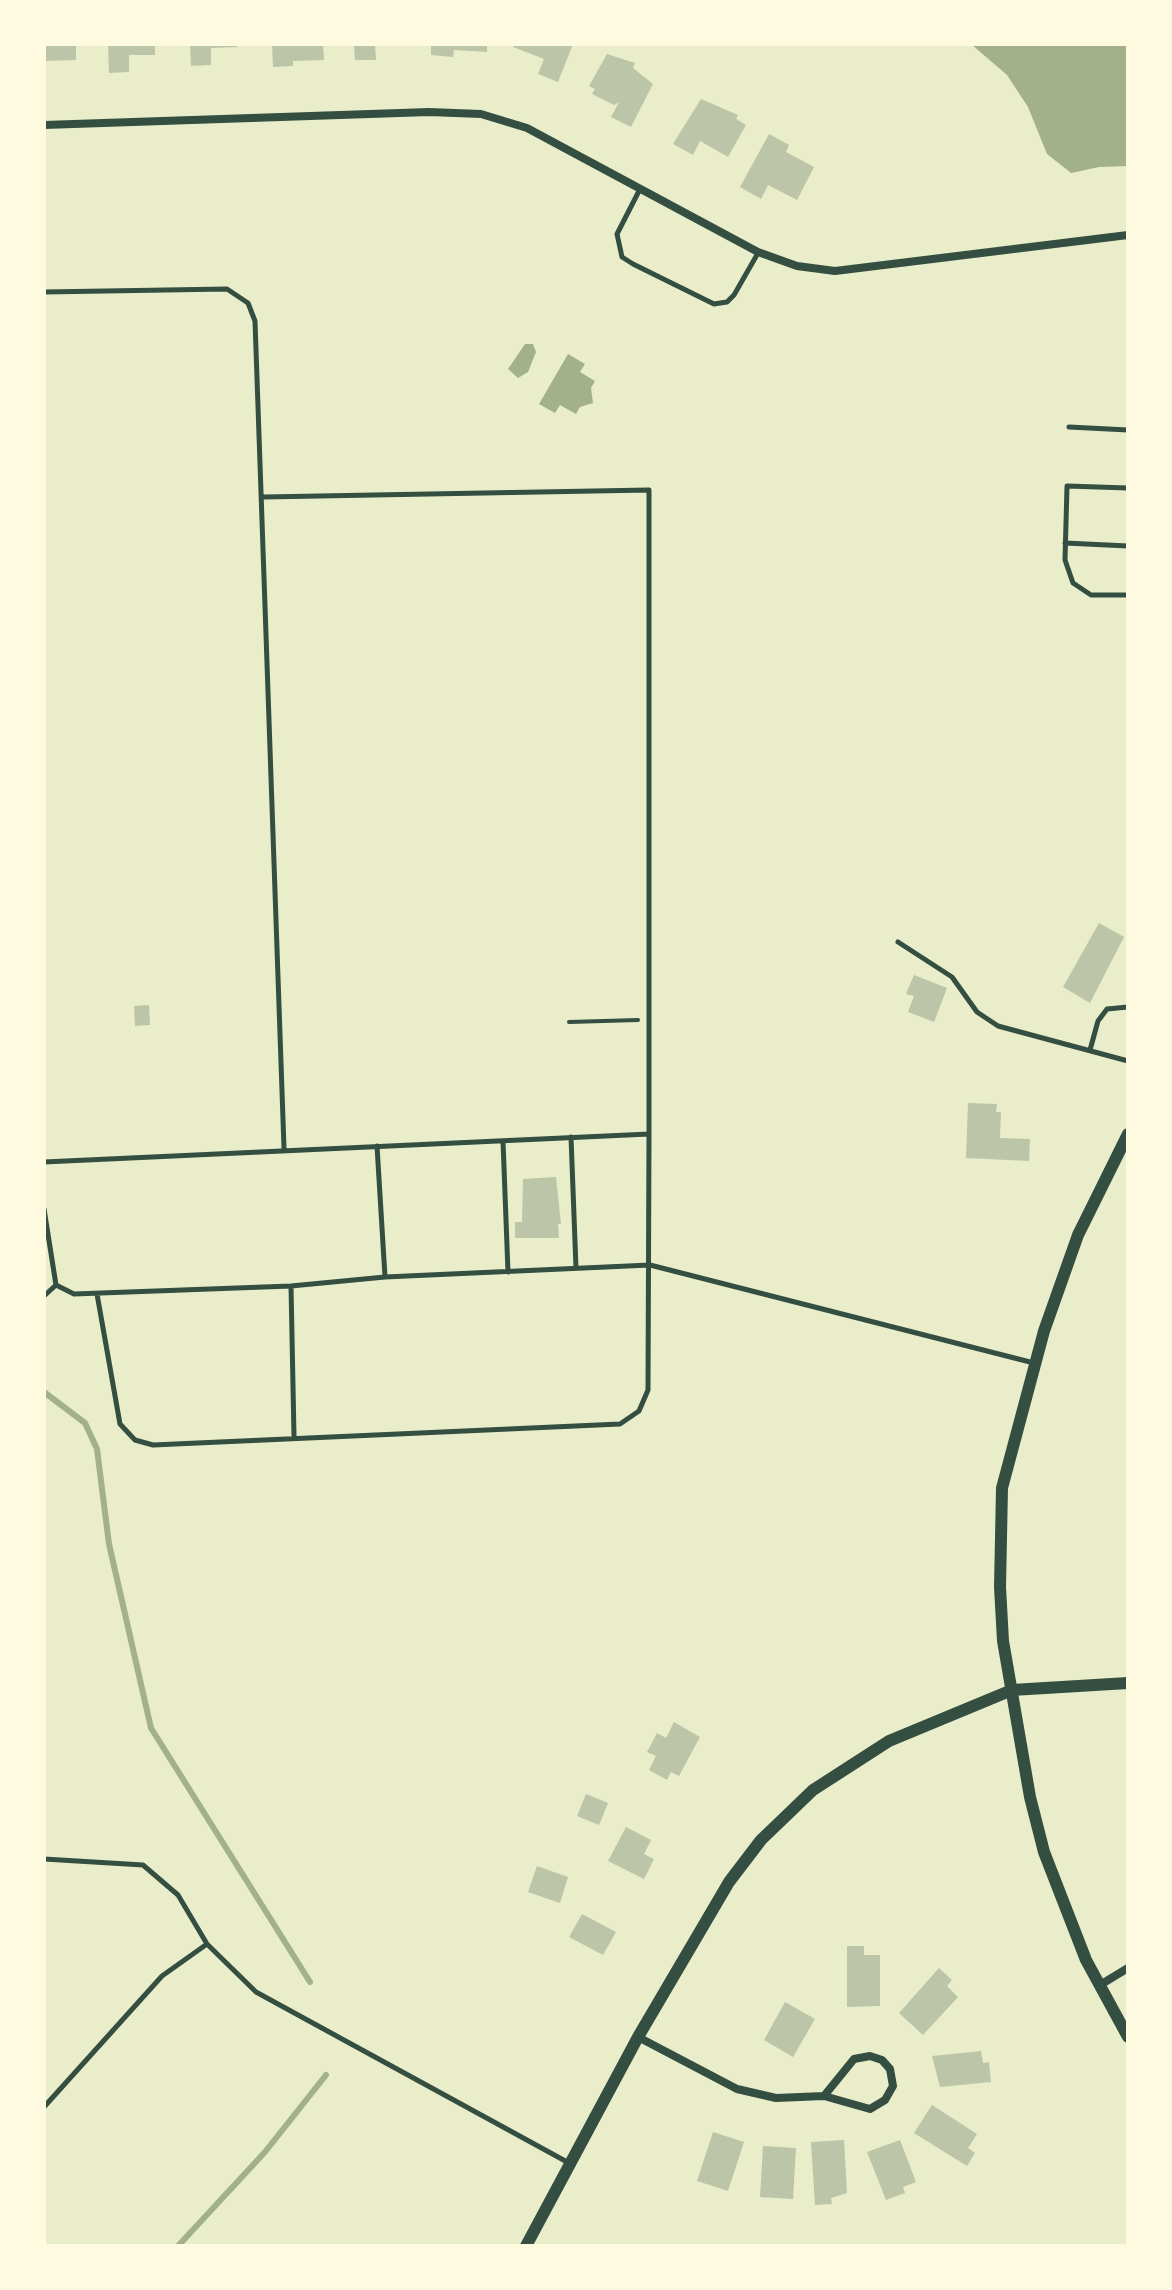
<!DOCTYPE html>
<style>
body{margin:0}
#map{position:relative;width:1172px;height:2290px;overflow:hidden;background:#e9edc9;font-family:"PT Sans",sans-serif}
canvas{display:block}
.frame{position:absolute;inset:0;border:46px solid #fefae0;pointer-events:none}
</style>
<div id="map">
<canvas width="1172" height="2290"></canvas>
<div class="frame"></div>
</div>
<script>
const ctx = document.querySelector('canvas').getContext('2d');
ctx.lineJoin = 'round';
function fill(path, color) {
  ctx.fillStyle = color;
  ctx.fill(path, 'evenodd');
}
function poly(rows) {
  const path = new Path2D();
  for (const r of rows) {
    path.moveTo(r[0], r[1]);
    for (let i = 2; i < r.length; i += 2) path.lineTo(r[i], r[i + 1]);
  }
  return path;
}
function stroke(path, color, width, dash) {
  ctx.strokeStyle = color;
  ctx.lineWidth = width;
  ctx.lineCap = dash ? 'butt' : 'round';
  ctx.setLineDash(dash || []);
  ctx.stroke(path);
}
fill(poly([
 [971,44,1128,44,1128,166,1099,167,1071,173,1047,154,1028,107,1007,75],
 [525,344,533,344,536,352,528,372,518,378,508,369],
 [568,354,585,364,580,372,595,381,591,388,593,403,580,407,576,414,560,405,555,413,539,404]
]), '#a3b18a');
stroke(poly([
 [44,1392,85,1423,97,1449,109,1544,151,1728,310,1982],
 [178,2246,265,2152,326,2075]
]), '#a3b18a', 6);
fill(poly([
 [44,44,76,44,76,60,44,61],
 [108,44,155,44,155,55,129,55,129,72,109,73],
 [190,44,237,44,237,47,211,48,211,65,191,66],
 [272,44,323,44,324,60,293,61,293,66,273,67],
 [354,44,375,44,376,60,355,60],
 [431,44,487,44,487,52,454,50,453,57,431,55],
 [514,44,573,44,558,82,538,74,544,59,513,47],
 [607,54,635,63,633,68,653,84,631,127,611,117,619,102,614,105,592,94,595,89,589,86],
 [701,99,738,115,736,119,746,125,728,157,700,141,693,155,673,144],
 [769,134,789,145,786,152,814,167,797,200,768,185,761,199,740,187],
 [1099,923,1124,937,1090,1003,1063,987],
 [914,975,947,988,934,1022,908,1012,914,996,906,994],
 [149,1005,150,1025,135,1026,134,1006],
 [968,1103,997,1104,996,1112,1001,1112,1000,1138,1030,1139,1029,1161,966,1158],
 [556,1177,561,1224,558,1224,559,1238,515,1238,515,1222,522,1222,523,1179],
 [674,1722,700,1737,679,1776,671,1772,667,1780,649,1770,656,1756,647,1752,657,1733,666,1738],
 [586,1794,608,1803,599,1825,577,1816],
 [626,1827,651,1840,644,1854,654,1859,644,1879,608,1861],
 [537,1866,568,1877,560,1903,528,1892],
 [582,1914,616,1932,603,1955,569,1937],
 [847,1946,864,1946,864,1955,880,1955,880,2006,847,2007],
 [939,1968,952,1980,947,1986,958,1997,923,2035,899,2013],
 [785,2002,815,2019,793,2057,764,2040],
 [981,2051,983,2063,989,2062,991,2082,940,2087,932,2056],
 [932,2105,977,2134,968,2148,975,2153,967,2166,914,2133],
 [713,2132,744,2142,728,2191,697,2181],
 [844,2140,847,2193,831,2198,832,2204,815,2205,811,2142],
 [900,2140,916,2182,903,2187,905,2193,886,2200,867,2152],
 [763,2146,796,2148,793,2199,760,2197]
]), '#bcc5a7');
stroke(poly([
 [569,1022,638,1020]
]), '#344e41', 4);
stroke(poly([
 [640,189,617,234,622,257,633,264,714,304,727,302,734,295,758,253],
 [44,292,227,289,248,303,255,321,284,1148],
 [1069,427,1128,430],
 [1128,488,1067,486,1065,560,1073,583,1091,595,1128,595],
 [264,497,649,490,649,1134],
 [1065,543,1128,546],
 [898,942,952,977,977,1012,998,1026,1128,1061],
 [1090,1050,1098,1021,1107,1009,1128,1007],
 [571,1137,576,1268],
 [503,1141,508,1272],
 [377,1146,385,1277],
 [44,1162,649,1134,648,1390,639,1411,620,1424,153,1445,135,1440,120,1424,97,1294],
 [44,1209,56,1285,74,1294,291,1286,385,1277,650,1265,1034,1363],
 [291,1286,294,1436],
 [44,1296,56,1285],
 [44,1859,143,1865,178,1895,207,1944,256,1992,569,2163],
 [44,2107,162,1976,207,1944]
]), '#344e41', 5);
stroke(poly([
 [44,125,429,112,481,114,527,128,758,252,797,266,835,271,1128,235],
 [1100,1985,1128,1968],
 [638,2037,737,2089,776,2098,824,2096,870,2109,885,2100,893,2086,890,2069,882,2060,870,2056,854,2059,824,2096]
]), '#344e41', 8);
stroke(poly([
 [1128,1134,1078,1235,1044,1331,1002,1488,1000,1587,1003,1641,1030,1797,1044,1852,1086,1960,1128,2037],
 [526,2246,638,2037,729,1882,761,1840,813,1790,889,1741,1012,1690,1128,1683]
]), '#344e41', 12);
</script>
